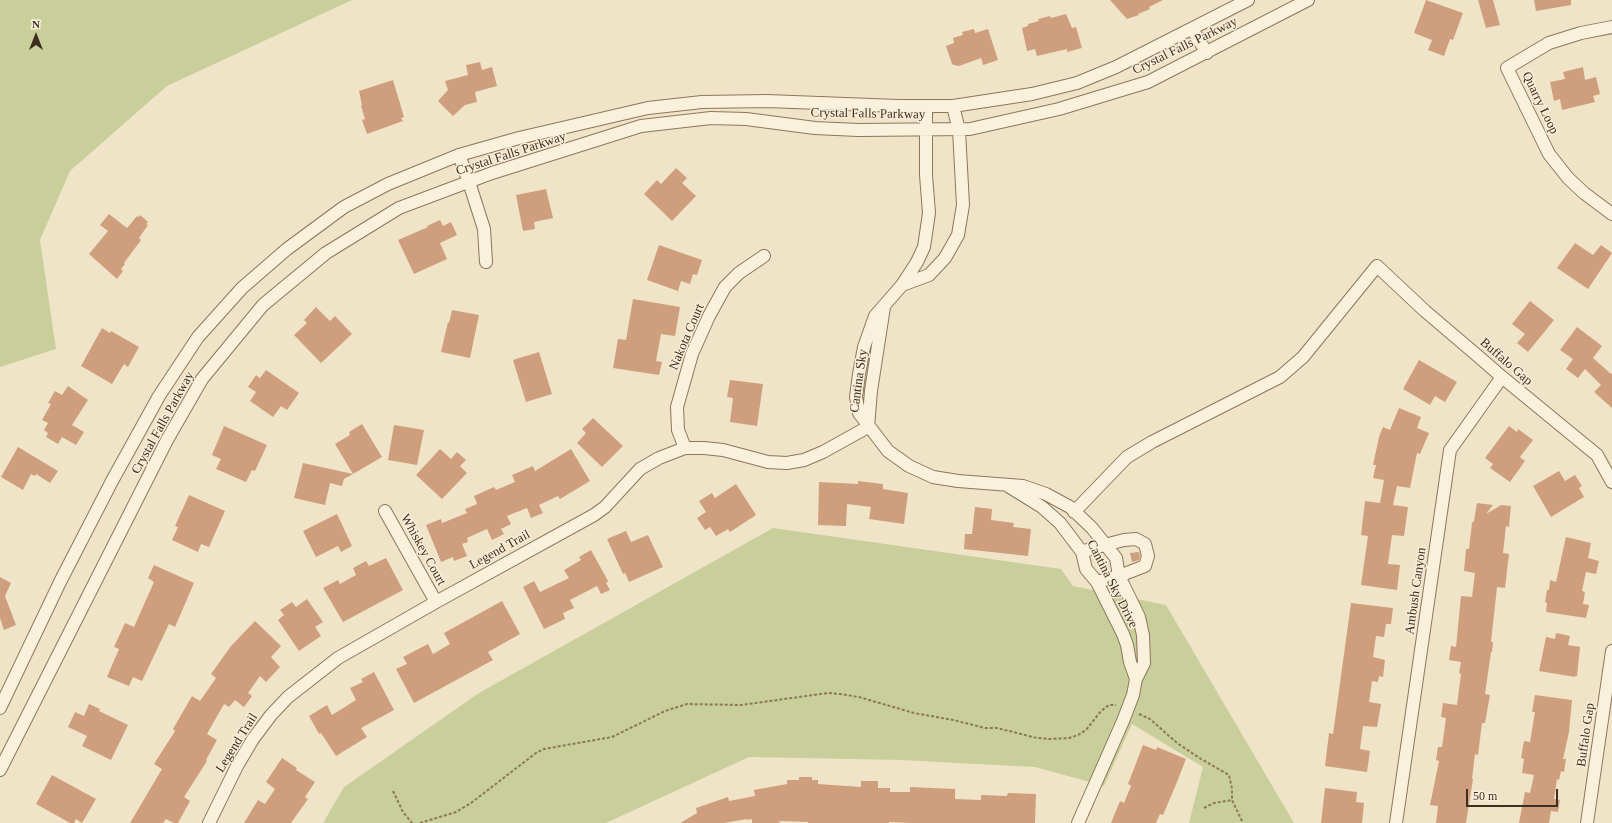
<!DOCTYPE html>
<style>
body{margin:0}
#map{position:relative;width:1612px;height:823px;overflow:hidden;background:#f0e4c8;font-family:"Times New Roman",serif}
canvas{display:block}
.north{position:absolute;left:16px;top:16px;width:40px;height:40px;-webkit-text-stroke:3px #f7eed8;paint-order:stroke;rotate:0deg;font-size:11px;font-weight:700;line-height:16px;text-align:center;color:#3d2e20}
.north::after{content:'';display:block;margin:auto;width:14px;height:18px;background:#3d2e20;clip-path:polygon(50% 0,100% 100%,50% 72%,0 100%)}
.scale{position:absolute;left:1466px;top:789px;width:92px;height:18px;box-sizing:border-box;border:2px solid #3d2e20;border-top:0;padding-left:5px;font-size:12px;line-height:14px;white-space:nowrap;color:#3d2e20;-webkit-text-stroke:3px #f7eed8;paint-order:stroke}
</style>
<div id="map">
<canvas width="1612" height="823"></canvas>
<div class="north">N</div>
<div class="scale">50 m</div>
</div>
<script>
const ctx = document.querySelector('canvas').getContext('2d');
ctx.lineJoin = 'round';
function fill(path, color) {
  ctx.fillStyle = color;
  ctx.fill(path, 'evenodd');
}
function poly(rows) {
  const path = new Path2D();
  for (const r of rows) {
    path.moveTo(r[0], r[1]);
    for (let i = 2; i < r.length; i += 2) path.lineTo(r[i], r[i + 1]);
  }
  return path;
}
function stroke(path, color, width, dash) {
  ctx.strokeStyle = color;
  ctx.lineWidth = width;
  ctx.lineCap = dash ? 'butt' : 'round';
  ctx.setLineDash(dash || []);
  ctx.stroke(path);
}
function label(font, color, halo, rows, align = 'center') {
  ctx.font = font + ' "Times New Roman",serif';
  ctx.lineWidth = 3;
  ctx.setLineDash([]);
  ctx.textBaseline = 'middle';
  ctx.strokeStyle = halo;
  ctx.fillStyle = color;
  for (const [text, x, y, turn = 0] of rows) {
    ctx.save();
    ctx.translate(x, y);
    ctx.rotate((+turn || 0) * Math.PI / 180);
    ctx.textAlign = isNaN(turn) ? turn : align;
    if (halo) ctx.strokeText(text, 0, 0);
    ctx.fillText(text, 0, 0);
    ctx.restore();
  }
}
fill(poly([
 [0,0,352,0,167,86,70,171,40,240,56,349,0,367],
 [773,528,1061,569,1073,586,1166,605,1294,823,1189,823,1203,767,1132,724,1104,786,1035,767,900,760,749,757,606,823,323,823,344,787,479,693]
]), '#c9cf9b');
fill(poly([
 [1110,0,1163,0,1149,7,1150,9,1138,14,1139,15,1127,19],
 [1426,0,1463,13,1453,40,1450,39,1444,56,1428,50,1432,40,1414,33],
 [1478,0,1493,0,1500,25,1486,28],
 [1534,0,1571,0,1571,5,1536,11],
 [1066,14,1072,28,1076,27,1082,48,1067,52,1067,49,1037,56,1035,49,1027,51,1022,28,1028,26,1028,24,1039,21,1038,19,1050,16,1051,18],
 [974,29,975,33,988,29,998,60,983,65,981,58,959,66,954,65,952,64,946,46,954,43,953,38,963,35,962,32],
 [480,62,482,70,492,67,497,86,475,92,477,102,465,105,453,116,438,101,448,90,445,81,468,75,466,65],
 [1583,67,1585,80,1596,77,1600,94,1593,96,1595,102,1562,110,1560,99,1554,101,1550,82,1565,79,1563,72],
 [393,80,404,117,401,118,403,121,367,134,362,120,365,119,361,106,362,105,359,91],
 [676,168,687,178,682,183,696,196,672,221,644,194,657,180,661,184],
 [546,189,553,218,534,222,535,229,523,231,516,195],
 [109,214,127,228,137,216,139,217,140,215,148,222,146,224,148,225,139,238,141,240,124,263,125,264,121,269,123,271,117,279,89,254,108,231,100,225],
 [440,220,443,226,451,222,457,235,440,243,447,259,414,274,398,240,428,227,427,226],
 [1575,243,1593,255,1601,245,1612,253,1588,289,1557,268],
 [659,245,702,260,697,275,693,274,690,284,681,281,678,291,647,280],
 [633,299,680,307,675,336,661,334,656,361,662,362,659,375,613,368,618,339,626,340],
 [1530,301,1554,320,1528,352,1517,343,1525,334,1512,324],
 [316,307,330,321,335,316,352,334,321,363,294,335,307,323,304,320],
 [452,310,479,315,470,358,441,352,448,322,449,323],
 [1577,327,1602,346,1593,358,1611,374,1612,373,1612,408,1594,392,1601,385,1585,369,1578,378,1566,369,1573,359,1560,350],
 [102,328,110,333,111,331,139,347,128,367,124,364,112,384,81,366],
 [539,352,552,394,526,402,513,360],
 [1419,360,1457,382,1445,402,1435,396,1430,405,1403,389],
 [266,370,299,393,287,410,281,406,273,417,250,401,256,392,248,387,256,375,260,378],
 [730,380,763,384,757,426,730,422,733,398,727,397],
 [68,386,88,400,72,425,84,432,76,445,62,437,58,444,46,437,48,433,44,430,48,423,42,420,51,404,48,403,55,391,62,395],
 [1399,408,1421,417,1417,428,1429,433,1420,454,1417,453,1410,488,1397,486,1393,505,1408,507,1404,536,1392,535,1388,564,1400,565,1397,590,1361,585,1368,536,1361,535,1365,501,1380,503,1384,480,1373,478,1376,465,1373,465,1379,437,1383,427,1390,430],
 [593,418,623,446,602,467,577,443,586,433,582,429],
 [362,424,382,457,353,474,335,444,350,435,349,432],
 [394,425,424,430,417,465,388,460],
 [224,426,267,445,255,471,252,470,246,482,216,469,221,459,212,455],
 [1509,426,1517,432,1518,429,1533,440,1520,457,1525,461,1510,482,1490,468,1493,464,1485,458],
 [18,447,58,471,50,483,36,474,35,476,31,474,23,490,1,477],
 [440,449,451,459,457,452,466,460,460,466,467,473,442,499,416,475],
 [571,449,590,481,560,499,558,496,539,505,543,513,531,518,527,508,507,516,511,524,501,529,504,534,492,540,487,529,467,538,468,542,462,544,467,556,454,561,453,557,441,562,426,525,441,519,442,523,467,513,465,509,477,504,474,496,494,487,496,490,515,482,512,475,533,466,535,471],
 [303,463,353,474,344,479,342,486,330,483,325,505,294,498],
 [1559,471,1565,481,1575,475,1582,486,1579,488,1584,497,1551,517,1533,486],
 [858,481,883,484,883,489,908,493,904,524,869,519,871,507,847,504,846,526,818,525,819,482,858,484],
 [736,484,756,515,730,532,728,529,716,536,710,527,705,530,697,518,706,512,699,501,712,493,715,498],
 [189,495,225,511,209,547,201,544,198,552,172,540,178,527,175,526],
 [1477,503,1493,505,1486,514,1501,505,1511,506,1509,527,1506,526,1503,553,1509,554,1505,588,1497,587,1491,642,1493,642,1492,652,1491,652,1485,694,1490,695,1485,723,1482,723,1478,755,1475,754,1472,779,1473,779,1466,823,1436,823,1438,806,1430,805,1439,761,1436,760,1438,747,1442,747,1446,718,1441,717,1443,703,1457,705,1461,674,1459,673,1461,662,1449,660,1451,646,1456,647,1461,596,1472,597,1475,573,1464,571,1466,549,1469,549,1472,523,1474,521],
 [975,507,992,509,991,520,1014,523,1013,527,1031,529,1028,556,964,549,965,534,972,534],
 [337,514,352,546,341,552,338,546,316,557,303,531],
 [626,531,631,542,648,535,663,567,629,582,625,573,623,574,607,539],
 [1566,537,1591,543,1588,558,1599,561,1596,574,1586,572,1582,591,1585,592,1583,604,1589,605,1586,618,1546,612,1547,603,1545,602,1547,590,1549,590,1550,580,1556,582],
 [591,550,608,581,606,583,610,590,601,594,597,586,570,600,574,608,563,613,565,619,544,629,523,587,534,581,540,592,569,578,564,570,581,560,579,557],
 [1139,552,1140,556,1139,560,1132,562,1130,553],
 [386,558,403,590,343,622,323,588,338,580,340,584,356,575,353,568,366,561,369,566],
 [154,565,194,583,175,627,169,624,142,681,133,677,129,686,107,677,119,649,114,647,125,623,134,627,154,582,148,578],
 [0,577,11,583,5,596,16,625,4,630,0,618],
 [307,599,323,622,315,627,321,636,299,651,278,620,284,615,280,610,292,602,296,607],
 [502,601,520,634,488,652,493,660,414,703,396,669,407,664,403,657,428,644,433,654,450,644,444,633],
 [1351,603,1393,608,1391,624,1386,624,1384,637,1376,636,1373,657,1385,660,1383,677,1379,676,1378,682,1372,681,1369,702,1381,704,1377,727,1363,726,1360,749,1370,751,1367,772,1325,766,1329,733,1333,734],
 [255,621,281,646,271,657,280,667,266,682,260,676,248,693,252,696,244,707,235,700,229,707,224,704,207,734,217,740,206,760,207,761,184,797,190,801,178,823,174,823,166,819,163,823,130,823,162,769,154,764,175,731,173,729,192,696,200,701,216,678,211,674,231,646],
 [1556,633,1570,636,1568,645,1580,647,1577,676,1575,676,1575,677,1539,671,1546,637,1555,639],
 [374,672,394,710,361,728,367,737,336,756,321,733,319,734,309,716,327,705,332,715,356,700,350,688,363,682,361,679],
 [1535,695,1572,700,1569,732,1563,759,1566,759,1564,772,1561,771,1559,780,1557,779,1554,799,1560,800,1558,812,1551,811,1549,823,1519,823,1525,792,1530,793,1534,775,1522,773,1524,759,1521,758,1524,741,1530,742,1535,712,1532,712],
 [89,704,100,709,99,711,128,725,111,760,82,746,87,736,68,727,75,712,84,716],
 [1143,745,1156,750,1157,747,1186,759,1175,787,1163,815,1160,814,1156,823,1111,823,1120,801,1124,803,1131,786,1128,784],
 [282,758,297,768,296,770,315,782,305,797,308,799,291,823,244,823,258,800,265,804,275,789,266,782],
 [52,775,96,799,82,823,76,819,74,823,70,823,36,804],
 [799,777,812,777,812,780,818,780,818,784,861,787,861,781,878,781,878,788,890,788,890,792,910,792,910,787,955,789,955,799,981,800,981,795,1007,796,1008,793,1036,794,1035,823,911,823,889,822,889,823,808,823,808,822,779,821,780,823,752,823,752,819,747,820,747,819,724,823,680,823,697,813,696,808,728,797,729,801,755,796,754,790,787,784,787,780,799,780],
 [1325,788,1357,792,1356,802,1364,803,1362,823,1321,823]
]), '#cf9f7d');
const minor = poly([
 [1612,27,1581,33,1549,43,1507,68,1549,154,1568,178,1584,193,1612,214],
 [1192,29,1207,53],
 [926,106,926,175,929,213,924,247,917,262,902,285,875,316,864,347,859,374,856,397,859,413,888,451,909,466,933,477,958,481,1023,486,1046,494,1070,507,1092,528,1116,558,1119,576,1139,617,1143,635,1144,663,1136,679,1133,695,1123,721,1078,823],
 [459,155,469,182,484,229,486,262],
 [902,285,929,275,945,258,958,235,963,205,959,130,953,106],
 [868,427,871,391,884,307],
 [685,448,678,430,677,407,692,354,709,316,725,287,739,273,764,256],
 [1008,486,1042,507,1060,523,1082,552,1086,569,1097,582,1123,634,1127,645,1130,662,1136,679],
 [385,511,436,602],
 [1074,512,1127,457,1152,442,1280,377,1303,357,1377,266,1425,311,1479,357,1502,377,1597,455,1612,482],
 [1082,552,1093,548,1124,540,1136,539,1145,544,1148,556,1145,566,1119,576,1097,582],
 [0,708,60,582,112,481,159,396,198,337,242,288,287,249,344,207,388,184,459,155,519,138,648,108,702,102,767,101,898,106,953,106,1032,94,1077,83,1116,67,1248,0],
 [0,770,167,440,202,379,263,305,326,253,399,208,492,173,641,126,711,118,746,119,815,128,858,130,970,129,1059,109,1148,82,1308,0],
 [209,823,237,766,253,739,271,715,288,697,338,658,436,602,594,515,605,507,640,469,659,458,685,448,704,448,723,450,768,462,787,463,804,460,823,452,868,427],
 [1396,823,1450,450,1502,377],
 [1587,823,1612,651]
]);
stroke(minor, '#8d765c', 14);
stroke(poly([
 [1139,714,1150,719,1177,743,1201,759,1229,775,1232,789,1232,800,1243,823],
 [393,791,403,812,412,823],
 [1204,808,1214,803,1232,800],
 [420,823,456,812,471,803,536,753,544,749,612,737,665,711,687,704,741,705,828,693,840,694,859,697,914,713,953,720,985,728,997,728,1037,738,1050,739,1069,738,1078,735,1086,730,1101,711,1109,705,1116,705]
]), '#8d765c', 2, [3, 2]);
stroke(minor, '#faf1dc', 12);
label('13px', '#3d2e20', '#f7eed8', [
 ["Crystal Falls Parkway",1185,46,-26],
 ["Quarry Loop",1540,103,64],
 ["Crystal Falls Parkway",868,114,1],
 ["Crystal Falls Parkway",511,154,-18],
 ["Nakota Court",687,337,-67],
 ["Buffalo Gap",1506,362,41],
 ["Cantina Sky",859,381,-82],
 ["Crystal Falls Parkway",163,423,-61],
 ["Whiskey Court",423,550,61],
 ["Legend Trail",500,550,-29],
 ["Cantina Sky Drive",1112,584,63],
 ["Ambush Canyon",1416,591,-82],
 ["Buffalo Gap",1586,735,-82],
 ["Legend Trail",237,743,-58]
]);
</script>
